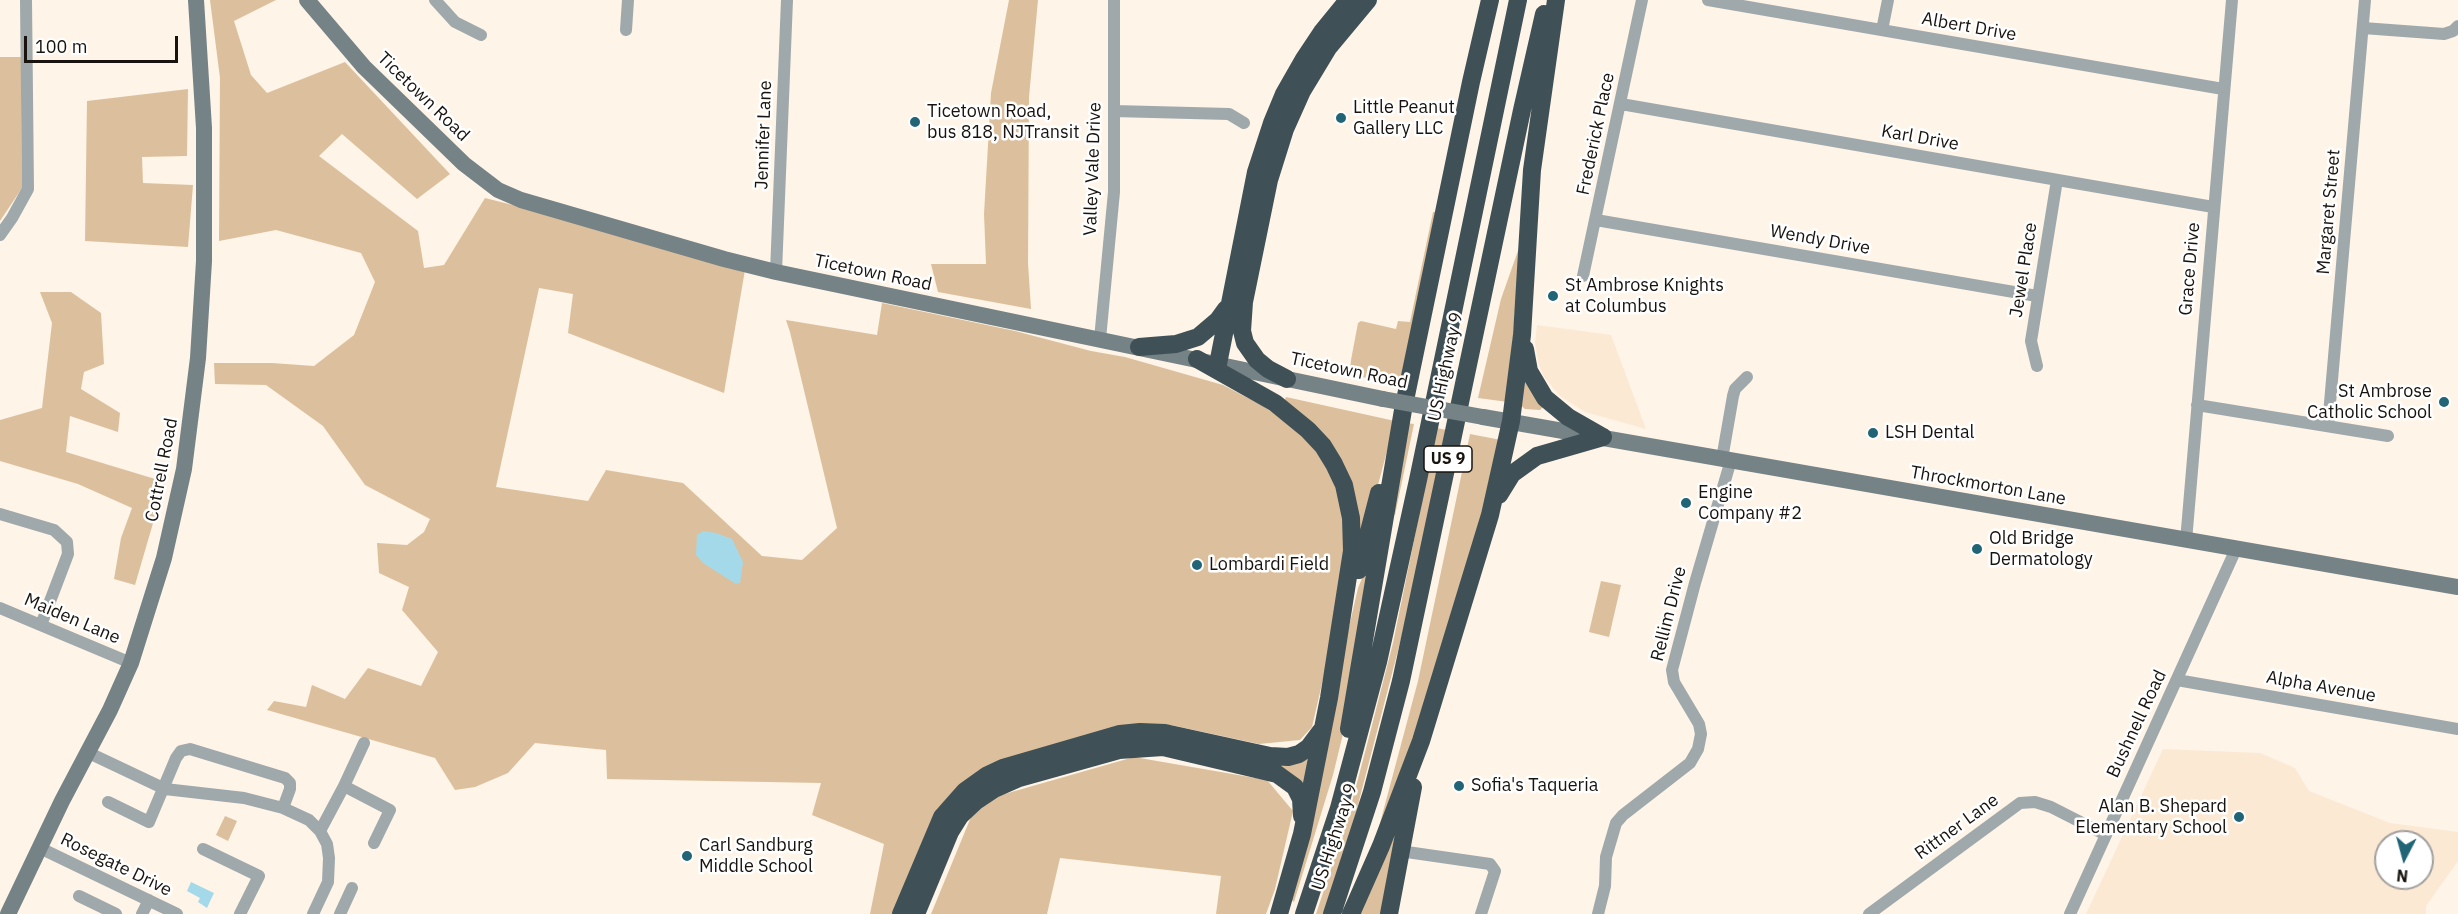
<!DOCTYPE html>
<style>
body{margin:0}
#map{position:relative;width:2458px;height:914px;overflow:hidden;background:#fef4e7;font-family:"IBM Plex Sans",sans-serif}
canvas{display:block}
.north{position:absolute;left:2374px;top:830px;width:60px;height:60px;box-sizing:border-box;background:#fff;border:2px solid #a3a19f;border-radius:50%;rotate:186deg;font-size:16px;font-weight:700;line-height:24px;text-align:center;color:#18130e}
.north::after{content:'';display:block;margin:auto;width:21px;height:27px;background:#206476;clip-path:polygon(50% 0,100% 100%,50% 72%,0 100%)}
.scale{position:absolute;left:24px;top:36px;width:154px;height:27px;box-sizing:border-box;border:3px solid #18130e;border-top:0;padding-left:8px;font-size:18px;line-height:21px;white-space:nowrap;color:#18130e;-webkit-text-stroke:4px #fff;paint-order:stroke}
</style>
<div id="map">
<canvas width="2458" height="914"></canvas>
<div class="north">N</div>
<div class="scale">100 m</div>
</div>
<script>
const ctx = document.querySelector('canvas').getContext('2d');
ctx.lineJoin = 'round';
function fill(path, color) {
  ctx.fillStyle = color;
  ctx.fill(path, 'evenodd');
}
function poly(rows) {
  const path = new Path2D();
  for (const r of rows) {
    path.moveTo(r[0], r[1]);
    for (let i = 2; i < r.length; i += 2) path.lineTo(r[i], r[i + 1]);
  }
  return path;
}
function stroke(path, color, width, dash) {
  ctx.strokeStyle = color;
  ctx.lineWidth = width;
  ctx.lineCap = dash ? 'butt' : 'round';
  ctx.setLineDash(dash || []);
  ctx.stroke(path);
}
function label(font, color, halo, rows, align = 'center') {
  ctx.font = font + ' "IBM Plex Sans",sans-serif';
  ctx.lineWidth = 5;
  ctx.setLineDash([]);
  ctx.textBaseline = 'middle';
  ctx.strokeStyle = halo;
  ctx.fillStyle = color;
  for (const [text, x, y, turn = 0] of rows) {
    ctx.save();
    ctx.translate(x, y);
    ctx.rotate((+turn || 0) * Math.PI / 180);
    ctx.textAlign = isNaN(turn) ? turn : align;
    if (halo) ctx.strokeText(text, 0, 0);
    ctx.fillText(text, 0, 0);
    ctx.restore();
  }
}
fill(poly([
 [1537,325,1611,335,1646,429,1585,412,1560,396,1544,377,1539,365,1535,343],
 [2163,749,2260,753,2295,768,2309,791,2390,823,2458,832,2458,861,2426,906,2426,914,2086,914],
 [2386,842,2422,842,2422,878,2386,878]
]), '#fce9d4');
fill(poly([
 [210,0,276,0,234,21,251,75,267,93,345,62,450,174,417,199,342,134,319,156,418,231,424,268,444,265,485,198,746,264,724,393,568,333,573,294,539,288,496,487,588,501,606,470,683,483,762,556,802,560,837,528,790,332,786,320,877,335,882,303,1015,331,1091,351,1125,357,1223,385,1263,406,1295,427,1316,450,1339,490,1345,541,1326,666,1312,727,1300,740,1259,744,1171,725,982,768,937,809,895,914,870,914,884,844,812,815,821,783,607,779,606,750,535,743,508,773,475,787,455,790,435,758,267,710,274,701,306,707,312,685,345,699,368,668,421,686,438,652,402,610,409,587,379,573,377,543,407,545,424,532,430,519,365,485,323,426,266,385,215,384,214,363,272,363,314,366,354,335,375,282,361,253,276,230,219,241,220,78],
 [1009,0,1038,0,1029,97,1028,263,1031,309,938,292,931,264,986,264,984,214,991,93],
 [0,57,21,57,22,188,0,221],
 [188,89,187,156,142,157,143,183,193,185,188,247,85,241,87,101],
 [1433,212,1438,212,1402,384,1355,376,1350,371,1351,360,1358,323,1361,321,1396,329,1398,321,1410,322],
 [1520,245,1508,402,1478,398,1501,299],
 [40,292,71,292,101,313,104,364,84,372,81,389,120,413,118,432,70,416,66,452,165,482,135,585,114,579,121,538,132,508,78,484,0,461,0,420,42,408,52,323],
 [1522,363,1543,407,1540,410,1525,409,1519,404],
 [1286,397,1395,421,1361,549,1351,482,1284,402],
 [1407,423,1414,424,1395,515,1390,515],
 [1437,428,1447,430,1402,635,1353,824,1324,914,1316,914,1347,821,1370,733,1393,643],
 [1470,434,1501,440,1493,480,1404,775,1376,838,1418,681],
 [1371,557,1351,701,1333,775,1294,902,1291,900,1347,636,1358,588],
 [1601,581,1621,585,1609,637,1589,632],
 [1134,757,1267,780,1293,811,1275,889,1266,914,1216,914,1221,876,1060,858,1047,914,931,914,971,817,987,799],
 [1308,758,1305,791,1262,761],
 [1401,815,1383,914,1358,914],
 [225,816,237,821,228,841,216,835]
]), '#dcc09d');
fill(poly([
 [703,531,716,533,732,539,743,562,740,583,736,584,703,563,696,555,697,535],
 [191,882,214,893,207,908,198,902,200,898,187,891]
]), '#a4d9ea');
stroke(poly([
 [435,0,455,22,481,35],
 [1708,0,2223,89],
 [2363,28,2444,34,2453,31,2458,26],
 [626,30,628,0],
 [1882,30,1888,0],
 [1621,104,2213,207],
 [1114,111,1229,114,1244,123],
 [1596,220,2037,296],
 [0,235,12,218,28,189,26,0],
 [776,272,787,0],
 [1583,276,1642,0],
 [1100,339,1114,192,1114,0],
 [2037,366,2031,341,2057,180],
 [2197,405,2388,436],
 [2328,426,2365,0],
 [1722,459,1733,396,1735,389,1747,377],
 [0,514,54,530,67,542,68,554,41,625],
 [2186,541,2232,0],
 [0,608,131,663],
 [2177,680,2458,729],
 [89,753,165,789,244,798,283,808,309,820,320,831,327,844,329,858,328,882,313,914],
 [344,786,364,743],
 [108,802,149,822,176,758,181,751,190,749,285,778,290,783,290,789,283,808],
 [320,831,344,786,390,810,374,843],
 [40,848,177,914],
 [203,849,259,876,240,914],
 [1400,851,1490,864,1495,871,1481,914],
 [79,896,116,914],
 [142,914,149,900],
 [340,914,352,888],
 [1598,914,1605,886,1606,857,1616,823,1623,815,1690,763,1698,749,1701,734,1699,724,1674,682,1672,670,1695,583,1731,460],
 [1869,914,2020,803,2035,802,2051,807,2106,835],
 [2070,914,2236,549]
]), '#9fa8ab', 12);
stroke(poly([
 [307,0,364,67,464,164,498,190,521,200,724,259,776,272,1383,399],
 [1483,417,2458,587],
 [8,914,62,801,110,710,131,663,164,558,184,469,198,358,204,261,204,128,196,0]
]), '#758286', 16);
stroke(poly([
 [1139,347,1176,344,1198,337,1218,320,1226,309],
 [1525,349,1529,371,1545,398,1568,417,1603,437],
 [1197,359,1275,403,1308,430,1323,446,1334,464,1344,485,1351,518,1352,551,1329,698,1302,834,1279,914],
 [1218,364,1256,172,1272,123,1284,94,1304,59,1322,32,1348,0],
 [1287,379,1268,369,1257,360,1245,343,1242,331,1244,302,1269,180,1285,129,1302,91,1328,48,1368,0],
 [1499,495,1512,474,1537,456,1603,437],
 [1359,570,1379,493],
 [1349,729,1403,410,1471,82,1490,0],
 [901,914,942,817,965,791,986,776,1003,768,1120,734,1140,732,1165,733,1270,756,1288,757,1299,754,1309,747,1321,731],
 [916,914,950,832,960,816,976,801,994,789,1019,778,1119,750,1163,747,1277,774,1295,787,1301,799,1302,816],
 [1304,914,1339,808,1378,662,1418,480,1518,0],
 [1332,914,1372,792,1401,681,1522,110,1544,14],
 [1351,914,1381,846,1421,741,1490,515,1511,421,1522,335,1532,170,1556,0],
 [1389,914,1413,787]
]), '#3f5157', 18);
stroke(poly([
 [1383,399,1483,417]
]), '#758286', 16);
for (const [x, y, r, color] of [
 [1341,118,6,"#206476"],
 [915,122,6,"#206476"],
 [1553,296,6,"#206476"],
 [2444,402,6,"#206476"],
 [1873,433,6,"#206476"],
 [1686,503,6,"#206476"],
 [1977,549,6,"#206476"],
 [1197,565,6,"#206476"],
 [1459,786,6,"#206476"],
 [2239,817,6,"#206476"],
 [687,856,6,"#206476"]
]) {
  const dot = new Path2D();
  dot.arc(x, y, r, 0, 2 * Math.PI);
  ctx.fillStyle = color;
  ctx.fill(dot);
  stroke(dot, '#fff', 2);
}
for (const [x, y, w] of [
 [1448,459,48]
]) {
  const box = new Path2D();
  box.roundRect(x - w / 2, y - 13, w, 26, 4.5);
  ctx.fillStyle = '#fff';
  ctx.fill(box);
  stroke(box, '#18130e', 1.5);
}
label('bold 16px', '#18130e', null, [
 ["US 9",1448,459]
]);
label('18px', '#18130e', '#fff', [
 ["Albert Drive",1969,27,10],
 ["Ticetown Road",423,97,44],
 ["Frederick Place",1596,134,-78],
 ["Jennifer Lane",764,135,-88],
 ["Karl Drive",1920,138,10],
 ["Valley Vale Drive",1093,169,-88],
 ["Margaret Street",2329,212,-85],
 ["Wendy Drive",1820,240,10],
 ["Grace Drive",2190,269,-85],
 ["Jewel Place",2024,270,-81],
 ["Ticetown Road",873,273,12],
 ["US Highway 9",1446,367,-78],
 ["Ticetown Road",1349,371,12],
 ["Cottrell Road",162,470,-79],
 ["Throckmorton Lane",1988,486,10],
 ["Rellim Drive",1669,614,-76],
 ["Maiden Lane",72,619,23],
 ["Alpha Avenue",2321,687,10],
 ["Bushnell Road",2137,724,-65],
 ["Rittner Lane",1957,827,-36],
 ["US Highway 9",1335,837,-72],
 ["Rosegate Drive",116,865,26]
]);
label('18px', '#18130e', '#fff', [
 ["Little Peanut",1353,108],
 ["Gallery LLC",1353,129],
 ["Ticetown Road,",927,112],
 ["bus 818, NJTransit",927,133],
 ["St Ambrose Knights",1565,286],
 ["at Columbus",1565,307],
 ["St Ambrose",2432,392,"right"],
 ["Catholic School",2432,413,"right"],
 ["LSH Dental",1885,433],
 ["Engine",1698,493],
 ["Company #2",1698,514],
 ["Old Bridge",1989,539],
 ["Dermatology",1989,560],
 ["Lombardi Field",1209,565],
 ["Sofia's Taqueria",1471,786],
 ["Alan B. Shepard",2227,807,"right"],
 ["Elementary School",2227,828,"right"],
 ["Carl Sandburg",699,846],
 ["Middle School",699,867]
], 'left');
</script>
